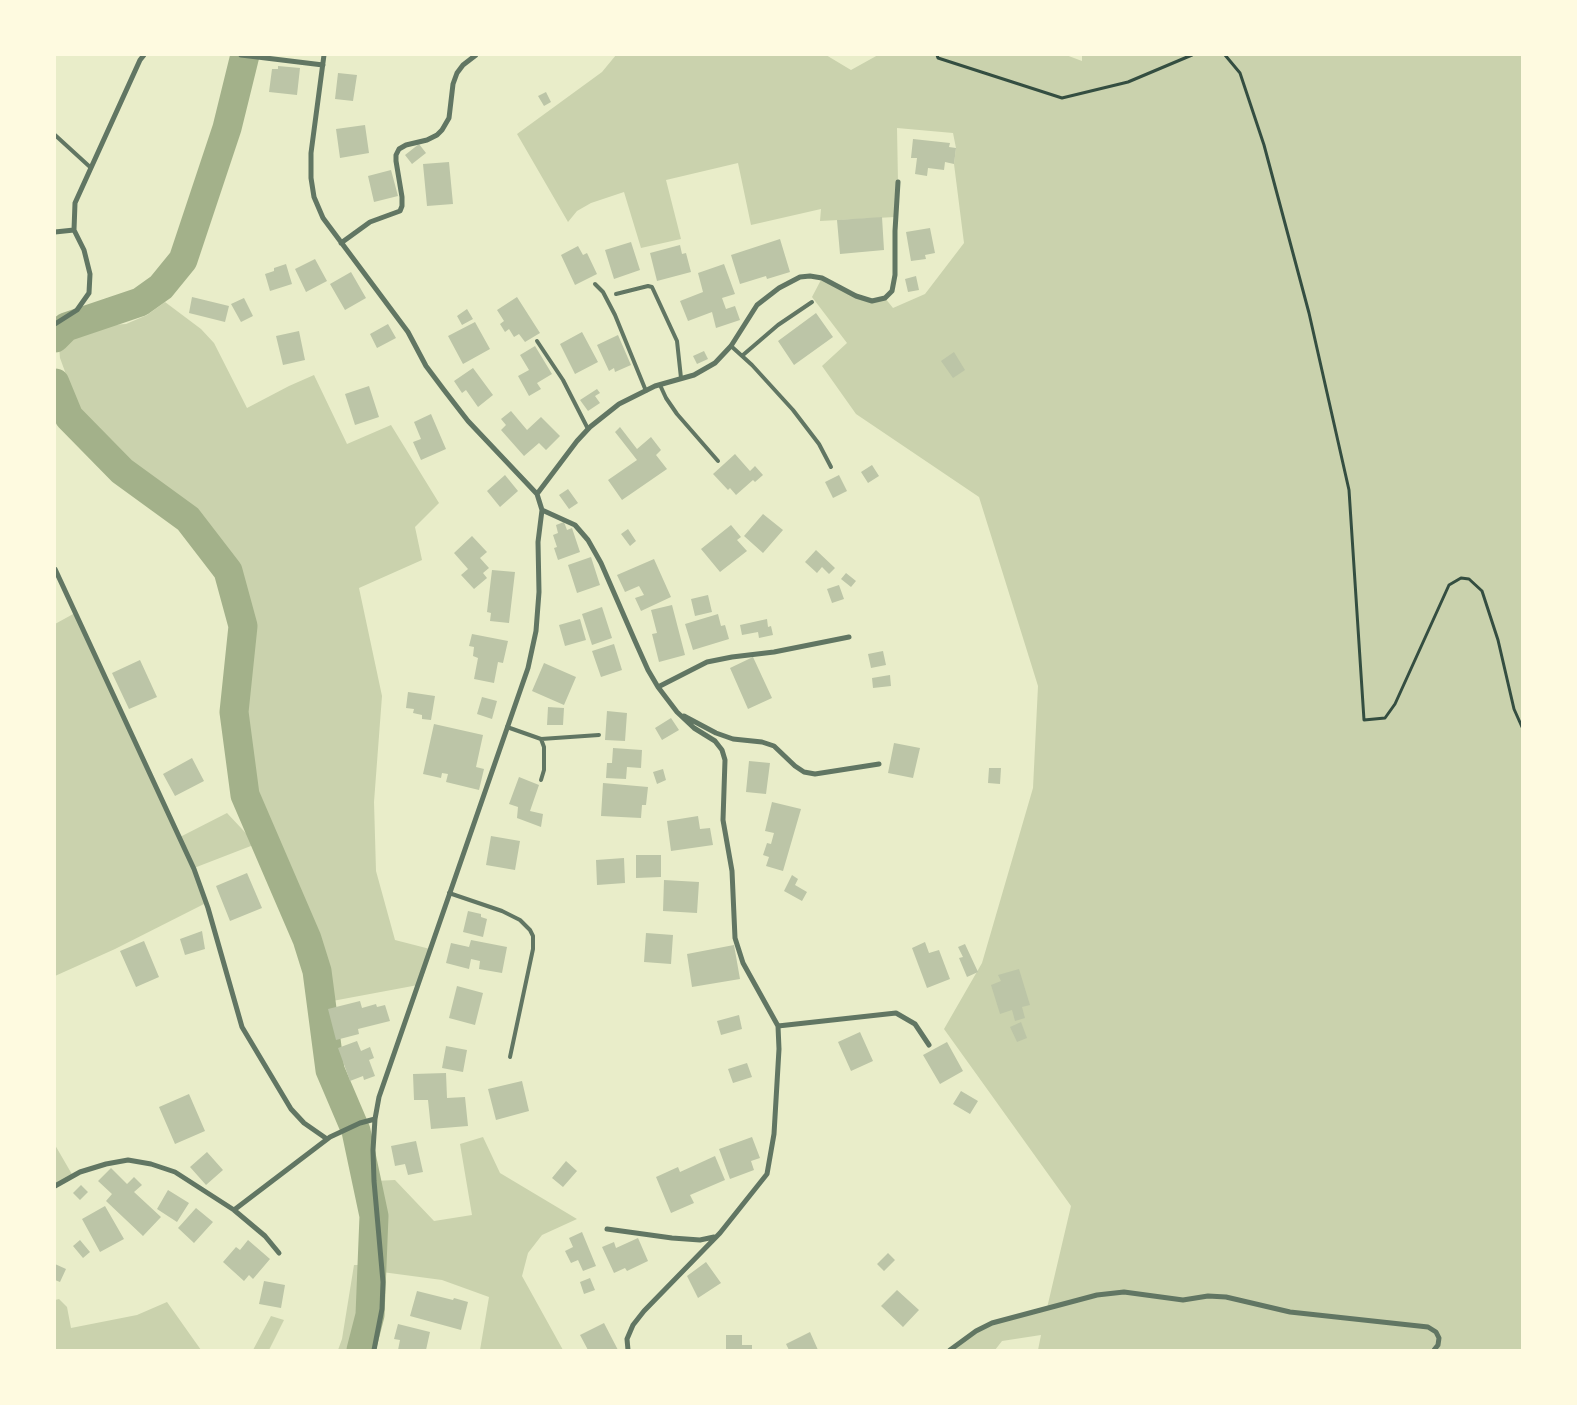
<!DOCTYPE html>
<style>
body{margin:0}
#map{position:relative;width:1577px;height:1405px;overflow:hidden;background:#e9edc9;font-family:"Roboto Serif",serif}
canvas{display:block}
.frame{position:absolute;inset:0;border:56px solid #fefae0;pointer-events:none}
</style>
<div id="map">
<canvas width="1577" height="1405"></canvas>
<div class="frame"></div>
</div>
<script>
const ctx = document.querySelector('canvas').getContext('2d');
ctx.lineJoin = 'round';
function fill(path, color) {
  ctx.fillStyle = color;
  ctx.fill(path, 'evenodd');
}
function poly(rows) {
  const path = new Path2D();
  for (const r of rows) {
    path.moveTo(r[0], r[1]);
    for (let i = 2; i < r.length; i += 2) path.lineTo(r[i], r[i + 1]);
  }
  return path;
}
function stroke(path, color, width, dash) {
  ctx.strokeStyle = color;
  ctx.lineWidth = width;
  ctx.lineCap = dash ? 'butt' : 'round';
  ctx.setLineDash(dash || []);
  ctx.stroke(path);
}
fill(poly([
 [616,55,826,55,851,70,878,55,1066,55,1082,61,1082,55,1522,55,1522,1350,1038,1350,1041,1335,1002,1341,995,1350,950,1350,992,1323,1047,1308,1071,1206,944,1029,982,963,1033,788,1038,686,979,497,856,414,822,366,847,343,812,297,822,278,872,301,885,298,893,308,925,294,964,243,954,164,956,148,953,133,897,128,898,182,895,217,820,221,821,209,751,225,738,163,666,180,681,239,641,248,624,192,591,203,577,211,568,222,517,134,602,72],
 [165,302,201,329,214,343,247,408,289,386,314,375,347,444,391,425,439,503,415,527,422,560,359,588,382,696,374,802,376,871,395,940,430,949,418,985,327,1002,326,983,317,945,304,913,249,786,243,750,243,666,250,604,244,581,219,544,200,522,180,506,147,483,119,460,92,430,78,407,60,358,59,347,66,338,95,326,126,324,147,315],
 [75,613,180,837,227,813,256,844,194,868,206,903,115,949,55,976,55,624],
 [483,1137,500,1173,577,1219,542,1235,528,1253,522,1276,563,1350,480,1350,489,1297,442,1280,382,1272,374,1181,395,1180,434,1221,472,1215,460,1144],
 [55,1145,73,1176,55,1186],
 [354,1265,361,1265,365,1315,356,1350,338,1350,342,1339],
 [59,1299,67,1307,71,1328,137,1315,167,1302,201,1350,55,1350,55,1300],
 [271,1316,284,1320,269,1350,253,1350]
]), '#cad2ad');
fill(poly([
 [365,1315,374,1315,367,1346,366,1350,356,1350]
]), '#a3b18a');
stroke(poly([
 [55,338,66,327,140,302,161,287,183,260,227,128,245,55],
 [55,383,69,417,122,471,188,519,228,571,243,626,234,712,245,795,307,939,317,971,330,1070,356,1131,374,1216,370,1315,361,1350]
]), '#a3b18a', 29);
fill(poly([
 [278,66,300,68,297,95,269,92,272,69,278,69],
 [338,73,357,75,353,101,335,99],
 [546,92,551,102,544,106,538,96],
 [365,125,369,153,340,158,336,129],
 [913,139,950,143,949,147,956,148,954,164,945,162,944,170,928,168,927,176,915,174,917,158,911,158],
 [419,144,426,153,412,164,405,155],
 [449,162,453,204,427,206,423,164],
 [391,170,398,196,374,202,368,176],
 [882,217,884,250,840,254,837,220],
 [930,228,935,253,925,255,926,259,911,261,906,232],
 [780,239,790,272,767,279,766,276,740,284,731,255],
 [631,242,640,270,614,279,605,250],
 [680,245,682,254,686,253,691,272,657,281,650,253],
 [578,246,583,255,587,253,597,274,575,285,561,255],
 [315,259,327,281,306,292,295,269],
 [286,264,292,284,270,291,265,274,274,271,274,268],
 [724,264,735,294,722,298,726,309,735,306,740,320,716,328,712,312,688,321,680,301,703,292,698,273],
 [351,272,366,298,345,310,330,284],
 [916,276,919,290,908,292,905,279],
 [192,297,229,306,225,322,189,313],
 [517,297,540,333,525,342,519,334,514,337,509,329,505,332,500,324,504,321,497,310],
 [244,298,253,316,241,322,231,304],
 [467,309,473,319,462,325,457,316],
 [816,313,833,337,794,365,778,341],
 [475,322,490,349,463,364,448,336],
 [388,324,396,338,377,348,370,334],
 [299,331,305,360,283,365,276,336],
 [582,332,598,362,575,374,560,344],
 [618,335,631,365,615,372,614,368,609,371,597,345],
 [535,346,552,374,537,383,541,389,529,396,518,376,529,370,520,355],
 [704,351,708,359,697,364,693,356],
 [954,352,965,370,953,378,941,361],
 [473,368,493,395,478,407,466,390,462,393,454,381],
 [369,386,379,417,355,425,345,394],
 [597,389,600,393,595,396,600,403,588,411,580,400],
 [511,411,527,430,541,417,560,436,546,450,539,443,524,456,501,430,506,425,501,419],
 [431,414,446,449,421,460,413,442,421,439,414,422],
 [620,427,637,449,651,437,661,450,656,455,667,469,622,500,608,480,637,460,615,432],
 [735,454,750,471,755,466,763,475,755,482,753,480,736,495,730,488,728,490,713,474],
 [872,465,879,476,868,483,861,472],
 [505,475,518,491,500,507,487,491],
 [839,475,847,491,833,498,825,482],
 [568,489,578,503,569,509,559,495],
 [763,514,783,530,763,553,744,536],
 [564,522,567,530,572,528,580,552,558,560,554,548,557,547,553,535,558,533,556,525],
 [731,525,741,537,737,540,747,551,720,572,701,549],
 [628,529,636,541,630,546,621,534],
 [472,536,487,552,480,558,489,568,483,573,487,578,474,589,461,575,468,569,454,553],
 [816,550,835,568,829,574,822,567,817,573,805,562],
 [591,557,600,585,577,593,568,565],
 [654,559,671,597,641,611,635,598,644,595,639,586,625,592,617,575],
 [492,570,515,572,509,623,490,621,491,613,487,612],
 [846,573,856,581,851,587,841,579],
 [839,585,844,599,832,603,827,589],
 [708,595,712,612,695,616,691,599],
 [672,605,685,655,659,662,652,634,657,633,651,610],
 [602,607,612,638,592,645,582,614],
 [718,614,721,626,725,625,729,639,693,650,685,624],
 [580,619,586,640,565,646,559,625],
 [767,619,768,627,771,626,773,635,759,638,758,632,742,635,740,625],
 [472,634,508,641,503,663,498,662,494,683,474,679,478,658,473,656,474,647,469,646],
 [614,644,622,670,601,677,592,651],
 [883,651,886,665,871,668,868,654],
 [753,657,772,698,748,709,730,668],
 [140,660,157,697,129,709,112,673],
 [544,663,576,677,564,705,532,691],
 [890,675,891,686,873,688,872,678],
 [408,692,435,696,431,720,422,719,422,715,413,713,414,709,406,708],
 [482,697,497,701,492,719,477,714],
 [548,707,564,708,563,725,547,725],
 [607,711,627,713,625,741,605,740],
 [671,718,679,730,662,740,655,728],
 [434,724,483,735,476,767,484,769,479,790,446,782,448,774,442,773,441,778,423,774],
 [894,743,920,748,913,778,888,773],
 [613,748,642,750,641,768,627,767,626,779,606,778,607,763,612,763],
 [192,758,204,781,175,796,163,774],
 [749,761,770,763,766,794,746,792],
 [989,768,1001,768,1000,784,988,783],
 [663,769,666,780,657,784,653,772],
 [519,777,539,785,530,811,543,814,541,827,517,818,518,807,509,804],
 [603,783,648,787,646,805,642,805,641,818,601,816],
 [772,802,801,809,783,871,766,866,769,857,763,855,767,843,771,844,774,833,765,831],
 [698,816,700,829,710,828,713,845,671,851,667,821],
 [491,836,520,841,515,870,486,865],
 [636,855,661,855,661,877,636,878],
 [624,858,625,883,597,885,596,860],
 [247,873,262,908,230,921,216,886],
 [792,875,798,879,795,885,807,892,802,901,784,891],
 [664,880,699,882,697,913,663,911],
 [468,911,481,914,481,917,487,919,483,937,463,932],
 [202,931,205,949,185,955,180,939],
 [646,933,673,935,671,964,644,962],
 [471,940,507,947,502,973,479,969,480,961,471,959,469,969,446,963,451,943,469,947],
 [144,941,159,977,136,987,120,951],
 [925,942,929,953,939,950,950,979,927,988,912,948],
 [965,944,978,972,967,977,959,958,963,957,958,947],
 [734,945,740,979,692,987,687,954],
 [1019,969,1030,1005,1022,1007,1025,1018,1015,1021,1012,1010,1000,1014,991,985,1001,981,998,975],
 [457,986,483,993,475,1025,449,1018],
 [360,1001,362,1008,376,1004,377,1007,385,1005,390,1021,358,1029,359,1034,336,1040,328,1009],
 [739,1015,742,1029,721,1035,717,1021],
 [1021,1022,1027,1038,1017,1042,1010,1027],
 [860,1032,873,1061,851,1071,838,1042],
 [357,1041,361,1051,370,1047,374,1058,369,1060,375,1076,364,1080,363,1076,350,1081,338,1048],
 [947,1042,963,1071,940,1084,923,1055],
 [446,1046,467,1050,463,1072,442,1068],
 [747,1063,752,1077,733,1083,728,1069],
 [446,1073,447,1098,465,1097,468,1126,431,1129,428,1100,414,1100,413,1074],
 [522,1081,529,1111,496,1120,488,1089],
 [961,1091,978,1101,970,1114,953,1104],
 [189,1094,205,1131,175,1144,159,1107],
 [752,1137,760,1158,751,1161,754,1170,730,1179,719,1149],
 [416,1141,423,1172,408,1175,405,1164,395,1166,391,1146],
 [207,1152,223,1170,206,1185,190,1167],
 [715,1156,725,1180,690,1195,694,1203,671,1213,656,1177,678,1167,680,1172],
 [566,1161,577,1171,563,1187,552,1178],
 [111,1168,127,1184,134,1177,142,1185,134,1192,161,1217,143,1236,106,1201,112,1194,98,1181],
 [81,1185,88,1192,80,1200,73,1193],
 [168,1190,189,1203,177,1222,157,1209],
 [105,1206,124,1239,100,1252,82,1219],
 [196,1208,213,1222,194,1243,178,1228],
 [582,1232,596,1266,583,1271,578,1260,571,1263,565,1251,573,1247,569,1238],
 [638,1238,648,1261,627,1271,625,1268,614,1273,602,1247,614,1242,616,1248],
 [80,1240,90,1252,83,1258,73,1246],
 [248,1240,270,1259,253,1279,249,1275,244,1281,223,1262,236,1247,240,1250],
 [888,1253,895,1260,884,1271,877,1264],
 [706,1262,721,1283,698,1298,687,1276],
 [55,1264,66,1269,60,1282,55,1280],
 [590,1278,595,1290,584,1294,580,1282],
 [264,1281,285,1285,281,1308,259,1304],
 [897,1290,919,1310,903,1327,881,1306],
 [417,1291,453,1300,454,1298,468,1302,461,1330,410,1316],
 [604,1323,618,1350,588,1350,580,1335],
 [398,1324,430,1332,426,1350,398,1350,400,1340,394,1339],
 [810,1332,818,1350,789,1350,786,1344],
 [726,1335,742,1335,742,1345,752,1345,752,1350,726,1350]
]), '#bcc5a7');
stroke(poly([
 [937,55,938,58,1062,98,1128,82,1192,55],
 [1225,55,1240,73,1264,145,1309,313,1349,490,1364,720,1385,718,1395,704,1449,585,1461,578,1469,579,1482,591,1498,640,1514,709,1522,727]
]), '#344e41', 3);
stroke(poly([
 [55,135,90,167],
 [595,284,603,292,615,315,646,391],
 [616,294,648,286,652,287,677,341,681,378],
 [537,341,563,380,588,429],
 [731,346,752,365,793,410,819,444,831,467],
 [743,355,778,325,812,302],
 [660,385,666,398,677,414,718,461],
 [507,727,541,739,599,735],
 [541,780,544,770,544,747,541,739],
 [449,893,502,911,520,920,530,930,533,936,533,949,510,1057]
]), '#617663', 4);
stroke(poly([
 [241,55,323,65],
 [324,55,311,153,311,178,314,197,323,218,408,332,426,366,444,390,468,421,537,494,542,510,538,542,539,592,536,631,528,668,379,1097,375,1119,373,1150,374,1181,383,1282,382,1309,374,1350],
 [55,232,74,230],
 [341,243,370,222,400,211,402,206,402,197,396,161,396,155,399,149,406,145,427,140,437,135,442,130,449,118,453,84,457,73,463,65,476,55],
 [55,324,77,310,89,293,90,274,84,250,74,230,75,203,140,60,144,55],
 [537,494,577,441,590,427,619,404,655,386,694,375,715,363,731,346,757,305,779,288,800,277,810,276,822,278,856,296,872,301,885,298,892,291,895,275,895,231,898,182],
 [542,510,575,525,588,540,601,563,635,641,648,670,658,687,677,712,694,728,715,741,722,750,725,760,723,820,732,871,735,938,743,963,778,1026,779,1049,774,1134,767,1174,720,1233,644,1311,633,1325,627,1339,628,1350],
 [55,569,194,869,208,908,242,1027,291,1109,304,1123,327,1139],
 [658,687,707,662,732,657,774,652,849,637],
 [684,716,716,733,733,739,762,742,774,746,795,766,804,772,815,774,879,764],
 [778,1026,896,1013,915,1024,929,1045],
 [55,1186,80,1172,106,1164,128,1160,151,1164,175,1172,234,1210,265,1236,279,1253],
 [234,1210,330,1137,360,1123,375,1119],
 [607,1229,672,1238,700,1240,714,1237],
 [950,1350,976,1331,992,1323,1097,1295,1124,1292,1183,1300,1208,1296,1226,1297,1290,1312,1428,1327,1436,1332,1439,1338,1438,1345,1434,1350]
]), '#617663', 5);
</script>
